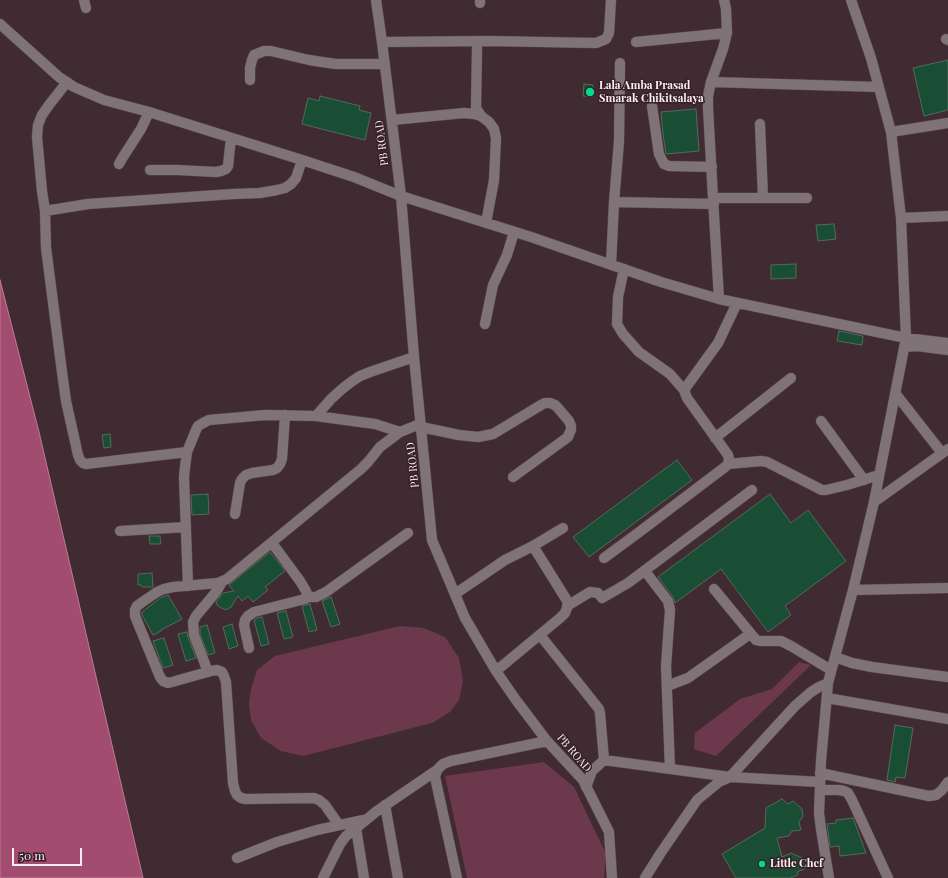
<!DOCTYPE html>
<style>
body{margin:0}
#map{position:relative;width:948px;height:878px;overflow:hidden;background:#412b33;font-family:"Playfair Display",serif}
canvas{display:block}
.scale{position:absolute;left:12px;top:848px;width:70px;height:18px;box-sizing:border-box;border:2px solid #fcedf2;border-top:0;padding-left:5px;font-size:12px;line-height:14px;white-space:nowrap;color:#fcedf2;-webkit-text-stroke:3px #362129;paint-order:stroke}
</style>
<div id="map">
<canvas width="948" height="878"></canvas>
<div class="scale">50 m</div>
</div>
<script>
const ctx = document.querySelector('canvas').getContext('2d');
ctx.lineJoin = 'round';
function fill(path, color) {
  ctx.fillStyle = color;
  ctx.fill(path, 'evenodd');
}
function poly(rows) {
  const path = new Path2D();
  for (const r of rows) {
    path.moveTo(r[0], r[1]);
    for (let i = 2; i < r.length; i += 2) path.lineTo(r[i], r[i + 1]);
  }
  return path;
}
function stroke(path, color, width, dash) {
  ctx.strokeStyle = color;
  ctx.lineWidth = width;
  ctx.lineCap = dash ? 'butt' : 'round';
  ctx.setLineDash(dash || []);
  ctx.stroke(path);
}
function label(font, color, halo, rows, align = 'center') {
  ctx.font = font + ' "Playfair Display",serif';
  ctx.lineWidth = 3;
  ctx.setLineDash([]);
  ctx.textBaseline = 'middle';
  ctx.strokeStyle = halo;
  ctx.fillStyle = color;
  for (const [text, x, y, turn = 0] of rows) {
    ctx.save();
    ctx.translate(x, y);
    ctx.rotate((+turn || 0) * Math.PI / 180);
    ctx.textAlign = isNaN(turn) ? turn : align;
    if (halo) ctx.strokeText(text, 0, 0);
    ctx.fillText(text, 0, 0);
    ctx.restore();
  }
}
fill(poly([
 [400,626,424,628,445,637,459,658,463,681,459,700,450,712,432,723,303,756,281,751,261,738,251,720,249,704,251,689,257,670,275,656],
 [799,662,811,665,716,756,694,749,695,733,740,699,772,689],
 [544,762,574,787,606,854,604,878,467,878,445,776]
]), '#6c394c');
const water = poly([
 [0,280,39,432,143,878,0,878,0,280]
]);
fill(water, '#a24c6f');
stroke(water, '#bd7c96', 1);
const building = poly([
 [948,60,948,110,924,116,913,68,948,60],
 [584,84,593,85,593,97,583,96,584,84],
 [320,96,360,106,359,110,371,113,365,140,302,124,308,98,319,101,320,96],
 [696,109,699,151,666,154,663,134,661,112,696,109],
 [834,224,836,239,818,241,816,225,834,224],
 [796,264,796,278,771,279,771,265,796,264],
 [839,331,863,336,862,345,837,341,839,331],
 [110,434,111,447,104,448,102,435,110,434],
 [677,460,692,480,589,557,573,537,677,460],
 [208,494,209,514,192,515,191,495,208,494],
 [770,494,791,523,808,510,846,561,785,606,791,615,768,632,721,569,675,603,673,597,658,577,770,494],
 [149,536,160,536,161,544,150,544,149,536],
 [270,552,285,571,265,587,268,590,253,602,248,596,242,601,238,596,231,607,226,610,219,607,217,605,216,602,223,593,234,591,229,585,270,552],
 [152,573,153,587,142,587,141,585,138,585,138,574,152,573],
 [168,595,182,619,161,630,161,631,153,635,142,615,142,612,160,598,168,595],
 [331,597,340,624,331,627,322,601,331,597],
 [310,604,317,630,309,632,302,606,310,604],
 [286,611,293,637,284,639,277,613,286,611],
 [262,617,269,644,261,646,254,620,257,618,262,617],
 [232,624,238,646,229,649,223,627,232,624],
 [207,625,215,653,208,655,200,634,200,627,207,625],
 [187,632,188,637,196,658,186,661,178,634,187,632],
 [164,638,173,665,163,668,153,641,164,638],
 [895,725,913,728,905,778,896,777,895,782,887,780,895,725],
 [782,799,788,804,793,801,802,809,803,816,799,822,801,830,792,831,789,836,777,838,782,857,791,853,809,861,807,868,797,872,798,875,790,878,736,878,722,854,765,828,766,808,782,799],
 [853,818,866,853,840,856,839,846,830,847,827,824,836,823,836,820,853,818]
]);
fill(building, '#194e34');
stroke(building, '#536a5c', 1);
const minor = poly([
 [84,0,86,8],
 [376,0,382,42,401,196,414,357,432,540,465,618,496,671,516,700,547,741,583,780,609,832,612,878],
 [480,0,480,3],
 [0,24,59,77,74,87,104,100,149,112,302,160,354,177,401,196,531,237,661,282,719,299,906,338,948,343],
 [946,39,948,40],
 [382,42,489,41,596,43,606,39,609,33,611,0],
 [636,42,727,33],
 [477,48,476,108,481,116],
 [250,80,250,68,252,60,254,55,264,51,271,51,309,60,322,62,336,64,385,64],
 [67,82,49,105,42,115,38,125,37,137,42,191,45,211,46,248,62,372,66,401,78,455,80,460,83,463,86,464,187,452],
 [711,82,723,49,727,33,726,9,724,0],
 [652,106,659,154,664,164,669,166,712,167],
 [392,120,464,113,474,114,481,116,489,122,494,129,496,138,494,180,486,223],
 [760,124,763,198],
 [891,132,948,123],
 [119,164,123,157,141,129,149,112],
 [150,170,178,170,216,172,221,171,226,169,228,166,231,138],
 [713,198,807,198],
 [614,202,714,204],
 [45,211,88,204,233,194,260,193,277,190,285,188,291,184,296,178,302,160],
 [901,218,948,216],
 [611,265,614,202,619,141,620,63],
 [624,269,618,297,617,324,623,334,639,352,670,374,684,390],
 [719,299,713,198,708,108,708,96,711,82,879,87],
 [485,324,493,285,507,255,514,232],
 [904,347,917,346,948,350],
 [895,393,942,453],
 [316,416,331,399,342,389,351,382,360,376,370,372,414,357],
 [821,421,864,480],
 [421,427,459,435,478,437,493,434,541,405,545,403,550,403,555,405,558,408,569,421,571,426,571,430,569,434,568,437,513,477],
 [715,438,791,378],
 [728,464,761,461,767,462,818,488,822,490,826,490,847,485,879,475],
 [874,502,948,449],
 [235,514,240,483,242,479,246,475,252,473,273,470,277,468,280,464,282,459,285,415],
 [120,531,186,527],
 [604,558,638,533,725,467,728,464,729,459,728,455,687,398,684,390,718,343,737,303],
 [645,571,668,601,670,610,666,666,670,769],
 [188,586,184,477,185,467,187,452,196,430,198,426,203,423,209,420,265,415,316,416,375,424,400,432],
 [714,589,756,640,760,641,781,641,791,646,831,670],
 [853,590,948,588],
 [455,594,505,560,533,546,563,528],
 [308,597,316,597,326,592,408,533],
 [567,606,590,592,598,593,602,598,628,583,752,490],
 [540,635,599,709,600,713,604,760],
 [249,648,244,625,245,620,248,616,254,612,305,599,308,597,306,591,300,581,272,543],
 [835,657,852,663,872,667,932,675,948,677],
 [496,671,560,618,565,613,567,608,568,603,566,599,533,546],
 [208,672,194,635,193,622,196,616,216,592,222,582],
 [667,686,688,678,750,634],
 [827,698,948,719],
 [820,773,929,796,936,795,942,790,948,782],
 [586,787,592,771,604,760,730,777,820,782],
 [820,790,839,790,844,791,848,793,852,800,888,878],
 [385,805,398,878],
 [339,825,325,805,319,800,314,798,246,799,241,798,237,795,235,791,233,783,226,682,224,676,222,672,217,670,211,671,172,682,168,683,163,681,160,677,135,616,135,610,137,606,141,603,157,592,164,589,173,587,218,583,227,579,361,469,368,462,380,447,400,432,420,424],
 [356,828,364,878],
 [237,858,277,842,317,830,363,820],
 [323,878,340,844,346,836,377,811,437,770],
 [457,878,435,777,437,770,443,764,451,761,547,741],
 [645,878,660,854,697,800,719,782,730,777,795,706,811,692,819,687,828,683],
 [829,878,821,829,819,813,821,761,828,683,853,590,874,502,906,338,901,218,891,132,871,58,851,0]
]);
stroke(minor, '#5f4a52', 11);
stroke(minor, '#7f7377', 10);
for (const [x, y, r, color] of [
 [590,92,5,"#05d98b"],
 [762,864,4,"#05d98b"]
]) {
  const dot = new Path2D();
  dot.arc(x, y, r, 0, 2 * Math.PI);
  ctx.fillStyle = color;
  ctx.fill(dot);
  stroke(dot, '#362129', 1.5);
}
label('bold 11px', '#fcedf2', '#362129', [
 ["Lala Amba Prasad",599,86],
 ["Smarak Chikitsalaya",599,99],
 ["Little Chef",770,864]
], 'left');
label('11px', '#fcedf2', '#362129', [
 ["PB ROAD",382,143,-97],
 ["PB ROAD",413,465,-96],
 ["PB ROAD",574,753,49]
]);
</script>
